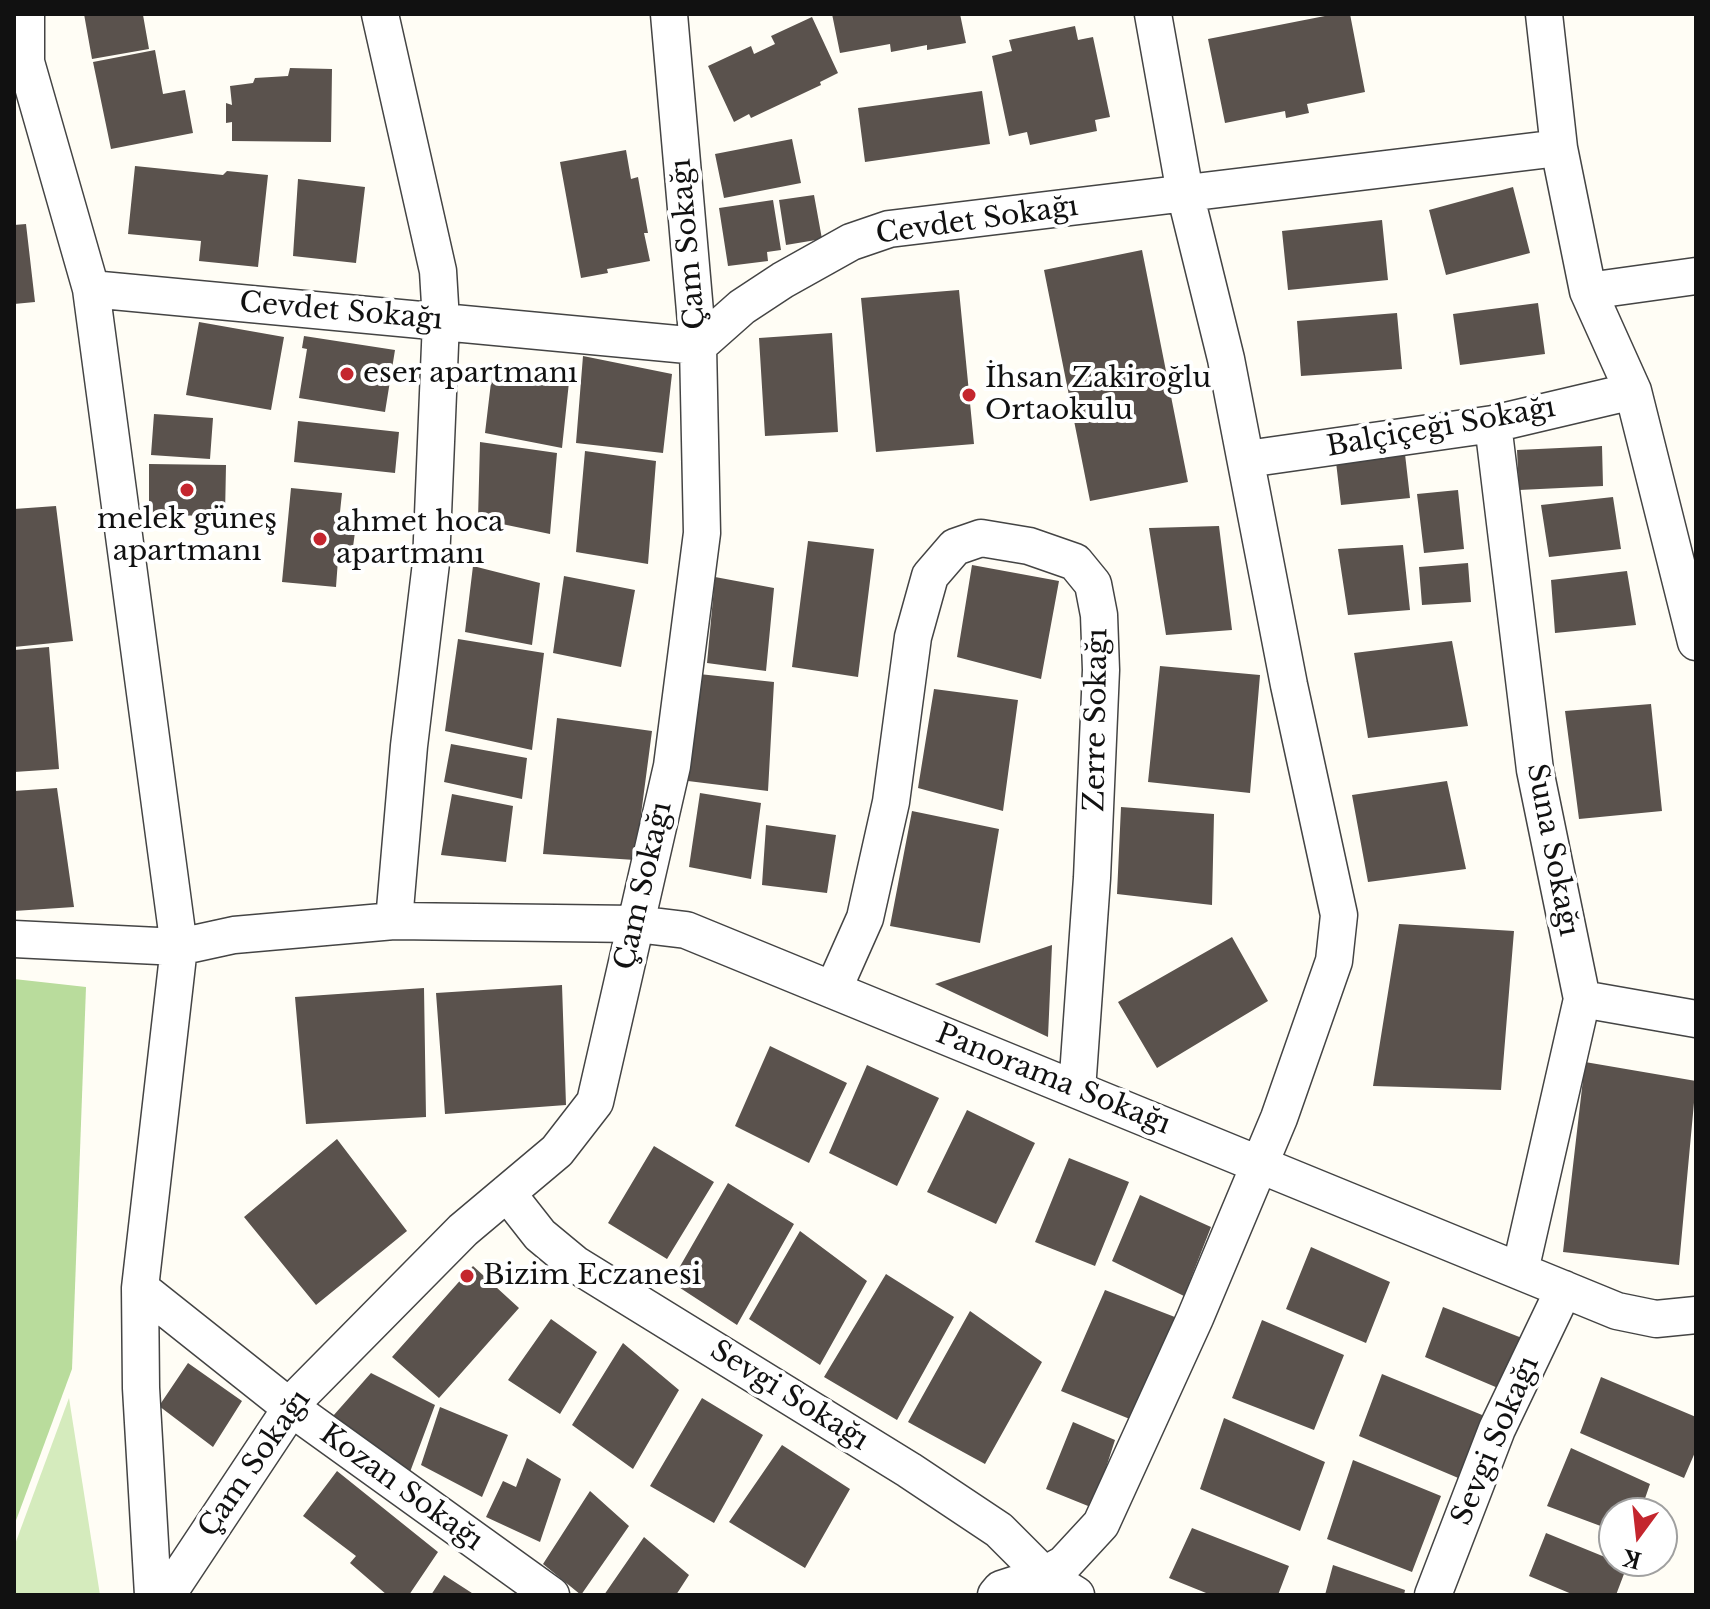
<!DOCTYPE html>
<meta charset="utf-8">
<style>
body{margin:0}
#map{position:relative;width:1710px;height:1609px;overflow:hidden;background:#fffdf5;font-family:"Libre Baskerville",serif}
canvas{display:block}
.frame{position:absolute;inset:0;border:16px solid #111;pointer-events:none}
.north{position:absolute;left:1598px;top:1497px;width:80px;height:80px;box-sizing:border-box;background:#fff;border:2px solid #a0a0a0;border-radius:50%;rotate:195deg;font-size:22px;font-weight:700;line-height:32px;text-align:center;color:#111}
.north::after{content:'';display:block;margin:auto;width:28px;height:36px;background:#c4262e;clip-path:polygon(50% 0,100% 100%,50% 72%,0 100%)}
</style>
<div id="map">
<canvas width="1710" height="1609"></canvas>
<div class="frame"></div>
<div class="north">K</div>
</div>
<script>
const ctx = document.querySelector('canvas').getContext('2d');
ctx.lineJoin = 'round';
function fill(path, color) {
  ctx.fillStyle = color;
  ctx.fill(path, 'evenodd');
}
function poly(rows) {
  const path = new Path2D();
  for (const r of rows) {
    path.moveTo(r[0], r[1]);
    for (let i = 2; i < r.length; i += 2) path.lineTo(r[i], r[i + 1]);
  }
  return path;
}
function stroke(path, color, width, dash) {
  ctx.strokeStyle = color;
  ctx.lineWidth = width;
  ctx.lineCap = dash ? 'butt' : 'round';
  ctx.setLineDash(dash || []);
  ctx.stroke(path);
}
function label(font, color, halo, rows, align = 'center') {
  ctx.font = font + ' "Libre Baskerville",serif';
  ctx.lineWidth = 8;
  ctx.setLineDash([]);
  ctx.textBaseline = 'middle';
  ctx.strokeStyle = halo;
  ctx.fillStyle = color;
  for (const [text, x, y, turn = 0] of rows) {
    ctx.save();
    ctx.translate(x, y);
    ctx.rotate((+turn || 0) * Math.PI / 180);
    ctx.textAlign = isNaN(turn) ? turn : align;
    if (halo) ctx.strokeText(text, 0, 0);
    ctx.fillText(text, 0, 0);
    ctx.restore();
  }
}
fill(poly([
 [69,1398,100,1595,14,1595,14,1547]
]), '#d5ebbd');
fill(poly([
 [14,979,86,987,72,1369,14,1526]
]), '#b9dc9c');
fill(poly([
 [84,14,143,15,149,49,92,59],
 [832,14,960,14,966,43,927,50,927,45,891,52,890,44,840,53],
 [1335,14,1350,14,1365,92,1307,104,1309,113,1286,118,1285,111,1225,123,1208,39],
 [812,17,838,73,820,82,821,85,751,118,749,114,734,122,708,66,751,46,754,54,775,44,771,36],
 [1075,26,1078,40,1093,37,1110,117,1095,120,1097,131,1030,145,1027,132,1009,136,992,56,1012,51,1009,40],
 [155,50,163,94,185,90,193,133,111,149,93,62],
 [290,68,332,69,331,142,232,141,232,122,226,123,226,103,232,105,230,86,253,83,255,78,288,76],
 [982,91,990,144,865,162,858,108],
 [792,139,801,183,724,198,715,154],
 [626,150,631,179,638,177,648,233,644,233,650,261,607,269,608,273,581,278,560,162],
 [135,166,223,175,227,171,268,175,258,267,199,261,201,241,128,234],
 [298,179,365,187,356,263,293,256],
 [1513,187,1530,253,1446,275,1429,210],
 [814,195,822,239,786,245,779,200],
 [773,200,781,250,767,252,768,261,728,266,719,208],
 [1382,220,1388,280,1288,290,1282,231],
 [26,224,35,302,14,304,14,225],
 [1142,250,1188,482,1090,501,1044,270],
 [959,290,974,444,876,452,861,298],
 [1538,303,1545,354,1460,365,1453,314],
 [1397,313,1402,369,1301,376,1297,321],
 [199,322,284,337,271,410,186,395],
 [832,333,838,432,765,436,759,338],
 [304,336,395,350,385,412,299,398,307,349,302,348],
 [583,356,672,374,663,453,576,443],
 [492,374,569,382,562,448,485,433],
 [154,414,213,418,210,459,151,455],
 [298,421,399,432,395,473,294,462],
 [480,442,557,453,550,534,478,519],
 [1602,446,1603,486,1519,490,1517,450],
 [585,451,656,461,648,564,576,552],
 [1405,454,1410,498,1341,505,1336,462],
 [149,464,226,465,225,516,149,515],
 [291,488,342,493,338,531,355,532,353,547,339,546,336,587,282,582],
 [1458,490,1464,549,1424,553,1417,494],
 [1613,497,1621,549,1549,557,1541,505],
 [56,506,73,641,14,647,14,509],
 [1219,526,1232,630,1166,635,1149,528],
 [808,541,874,549,858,677,792,667],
 [1403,545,1410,610,1348,615,1338,549],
 [1468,563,1471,602,1422,605,1419,567],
 [972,565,1059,581,1041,679,957,657],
 [473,566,540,583,532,645,465,632],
 [1627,571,1636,625,1555,633,1551,580],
 [564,576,635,590,621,667,553,653],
 [715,577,774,588,766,671,707,663],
 [458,639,544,653,532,750,445,731],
 [1452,641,1468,726,1368,738,1354,653],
 [49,647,59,769,14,772,14,650],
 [1160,666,1260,675,1250,793,1148,782],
 [699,674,774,682,768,791,688,781],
 [934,689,1018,700,1003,811,918,788],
 [1651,704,1662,811,1579,819,1565,711],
 [557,718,652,731,635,860,543,854],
 [451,744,527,758,522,799,444,782],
 [1447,781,1466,869,1368,882,1352,795],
 [57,788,74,907,14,911,14,791],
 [700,793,761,803,751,879,689,867],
 [452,794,513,806,506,862,441,855],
 [1121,807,1214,814,1212,905,1117,894],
 [912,811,999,829,980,943,890,926],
 [766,825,836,835,827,893,762,885],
 [1399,924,1514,931,1501,1090,1373,1086],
 [1232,937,1268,1001,1157,1068,1118,1002],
 [1052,945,1048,1037,935,984],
 [562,985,566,1105,445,1114,436,993],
 [424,988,426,1117,306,1124,295,997],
 [770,1046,847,1083,809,1163,735,1126],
 [1585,1062,1696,1081,1679,1265,1563,1252],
 [867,1065,939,1098,897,1186,829,1153],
 [967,1110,1035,1143,996,1224,927,1192],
 [337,1139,407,1231,316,1305,244,1217],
 [654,1146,714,1182,667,1259,608,1223],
 [1069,1158,1129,1182,1095,1266,1035,1242],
 [728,1183,794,1224,737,1325,671,1282],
 [1140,1195,1211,1227,1184,1296,1112,1261],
 [800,1231,867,1281,820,1365,749,1319],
 [1311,1247,1390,1282,1366,1343,1286,1309],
 [473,1266,519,1308,439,1398,392,1357],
 [886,1274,954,1317,897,1420,824,1377],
 [1105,1290,1180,1319,1142,1424,1061,1391],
 [1443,1307,1522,1338,1505,1391,1425,1357],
 [970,1311,1042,1362,985,1464,908,1422],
 [551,1319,597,1352,560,1414,508,1380],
 [1262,1320,1344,1355,1314,1430,1232,1398],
 [623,1343,679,1390,633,1469,572,1425],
 [188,1363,242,1401,213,1447,159,1406],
 [371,1373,435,1405,410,1472,333,1416],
 [1382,1374,1487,1417,1463,1480,1359,1436],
 [1601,1377,1696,1417,1696,1450,1684,1478,1580,1433],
 [702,1398,763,1435,714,1523,650,1486],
 [440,1407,508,1435,482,1497,421,1465],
 [1224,1418,1325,1462,1300,1531,1200,1489],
 [1073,1422,1115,1440,1093,1508,1046,1489],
 [782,1445,850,1489,805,1568,729,1522],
 [1571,1448,1650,1484,1640,1513,1614,1513,1614,1531,1547,1506],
 [527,1458,561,1479,540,1542,486,1517,503,1481,516,1487],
 [1353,1460,1441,1496,1412,1572,1327,1539],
 [337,1471,438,1552,409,1595,387,1595,350,1563,356,1556,303,1516],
 [590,1491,629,1526,581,1595,543,1564],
 [1192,1528,1289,1566,1278,1595,1211,1595,1169,1578],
 [1546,1533,1627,1566,1616,1595,1574,1595,1529,1576],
 [644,1537,689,1575,676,1595,604,1595],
 [1333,1565,1405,1590,1404,1595,1325,1595],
 [444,1575,475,1595,431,1595]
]), '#5a524d');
const street = poly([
 [26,14,26,62,91,289,179,947,140,1288,141,1388,153,1595],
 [1544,14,1559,148,1588,291,1633,391,1696,642],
 [91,289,698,346,742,307,783,280,851,242,889,229,1559,148],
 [1588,291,1696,276],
 [1493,424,1535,770,1582,999,1520,1271],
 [1247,459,1493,424,1633,391],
 [394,921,636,924,686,930,1617,1311,1656,1319,1696,1315],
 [14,939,179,947,234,935,394,921,409,746,431,563,441,321,438,271,380,14],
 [833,990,865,918,891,802,913,637,930,576,955,547,981,538,1029,546,1075,562,1093,584,1099,615,1101,670,1092,878,1077,1090],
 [1582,999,1696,1019],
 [507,1193,540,1235,575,1264,909,1470,999,1530,1044,1575,1076,1595],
 [140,1288,291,1408,551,1595],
 [167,1595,299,1396,463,1230,557,1151,595,1102,672,766,702,533,698,346,669,14],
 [996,1595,1001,1589,1044,1575,1064,1564,1101,1524,1195,1318,1279,1118,1334,961,1339,915,1289,685,1226,359,1185,193,1153,14],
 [1433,1595,1497,1429,1564,1289]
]);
stroke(street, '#444', 39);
stroke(street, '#fff', 36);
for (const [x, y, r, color] of [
 [347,374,8,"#c4262e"],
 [969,395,8,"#c4262e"],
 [187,490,8,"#c4262e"],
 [320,539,8,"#c4262e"],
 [467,1276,8,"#c4262e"]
]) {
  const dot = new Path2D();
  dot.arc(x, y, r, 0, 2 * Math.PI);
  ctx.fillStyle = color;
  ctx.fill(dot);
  stroke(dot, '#fff', 3);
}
label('28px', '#111', '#fff', [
 ["Cevdet Sokağı",977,221,-8],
 ["Çam Sokağı",689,244,-95],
 ["Cevdet Sokağı",341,312,5],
 ["Balçiçeği Sokağı",1441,428,-10],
 ["Zerre Sokağı",1097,720,-89],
 ["Suna Sokağı",1552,850,79],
 ["Çam Sokağı",644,886,-77],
 ["Panorama Sokağı",1053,1080,22],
 ["Sevgi Sokağı",789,1396,32],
 ["Sevgi Sokağı",1496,1441,-67],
 ["Çam Sokağı",255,1464,-55],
 ["Kozan Sokağı",401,1488,36]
]);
label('28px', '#111', '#fff', [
 ["eser apartmanı",363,374],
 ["İhsan Zakiroğlu",985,379],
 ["Ortaokulu",985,411],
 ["melek güneş",187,520,"center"],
 ["apartmanı",187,552,"center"],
 ["ahmet hoca",336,523],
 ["apartmanı",336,555],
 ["Bizim Eczanesi",483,1276]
], 'left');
</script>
